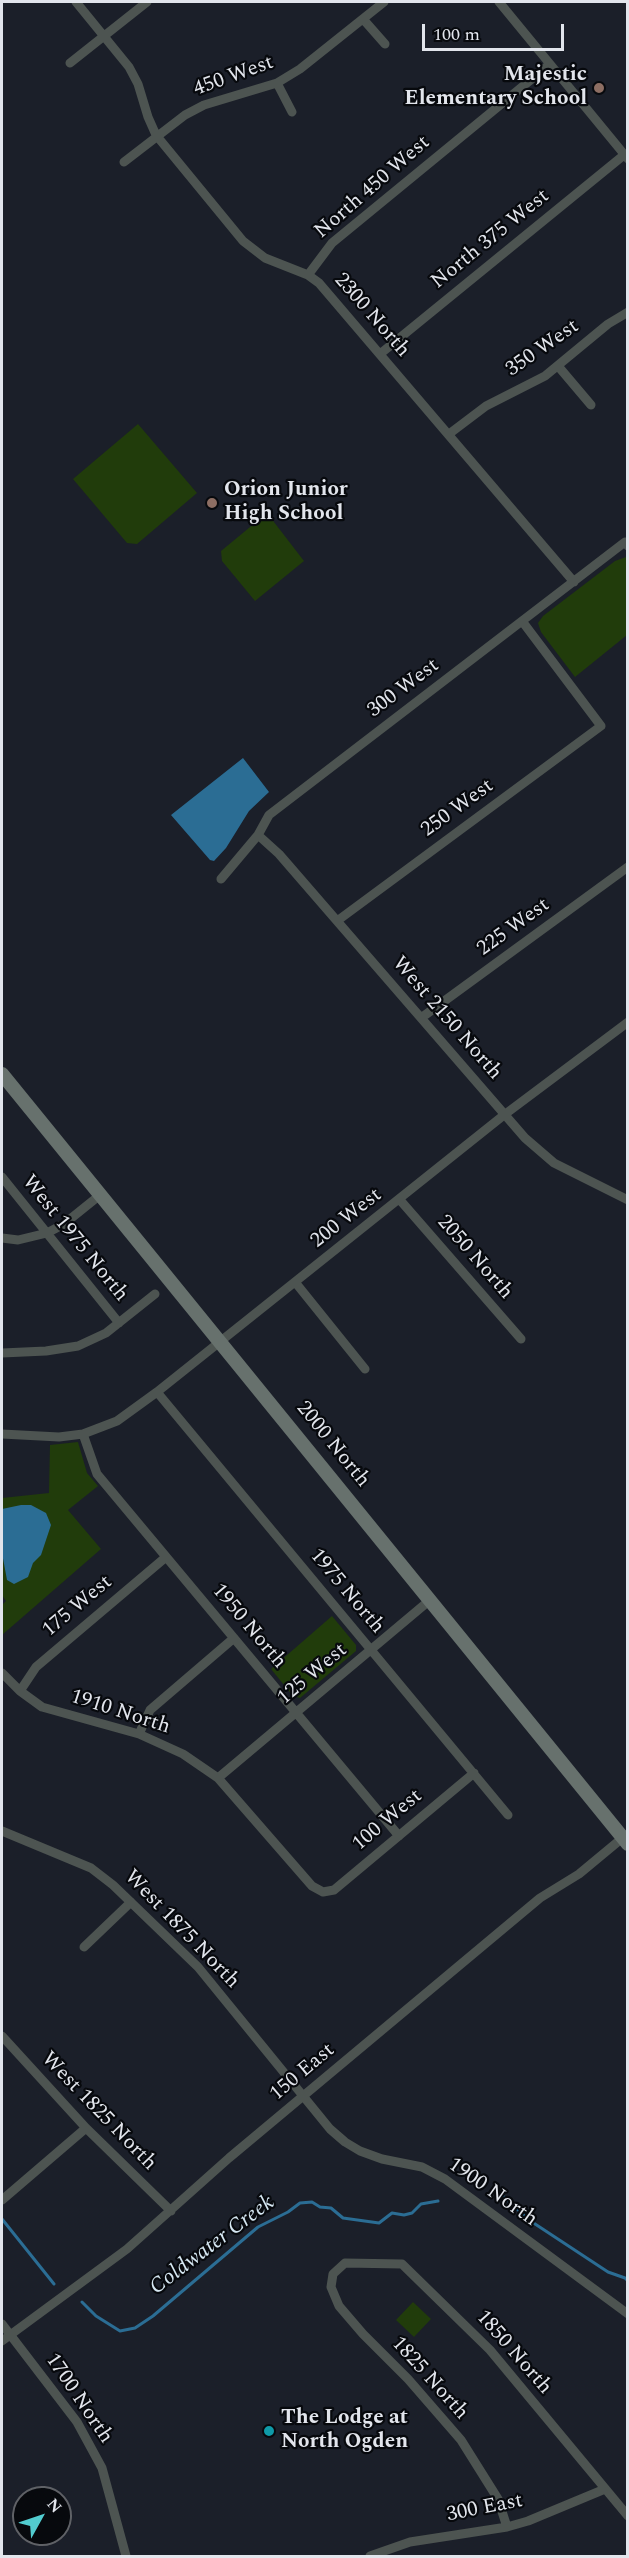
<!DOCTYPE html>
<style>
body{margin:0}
#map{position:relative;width:629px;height:2558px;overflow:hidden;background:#1b1f29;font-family:Spectral,serif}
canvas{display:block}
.frame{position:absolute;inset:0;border:3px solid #e2e5ec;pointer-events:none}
.north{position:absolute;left:12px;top:2486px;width:60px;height:60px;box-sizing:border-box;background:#07090d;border:2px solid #5f6166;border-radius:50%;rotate:50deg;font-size:16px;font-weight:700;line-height:24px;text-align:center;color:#e2e5ec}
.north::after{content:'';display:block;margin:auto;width:21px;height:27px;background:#52ccd0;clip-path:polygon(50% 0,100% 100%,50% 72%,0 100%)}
.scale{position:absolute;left:422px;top:24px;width:142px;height:27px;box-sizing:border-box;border:3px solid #e2e5ec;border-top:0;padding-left:8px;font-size:18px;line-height:21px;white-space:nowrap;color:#e2e5ec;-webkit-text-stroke:4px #07090d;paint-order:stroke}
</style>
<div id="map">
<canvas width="629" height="2558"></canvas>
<div class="frame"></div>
<div class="north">N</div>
<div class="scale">100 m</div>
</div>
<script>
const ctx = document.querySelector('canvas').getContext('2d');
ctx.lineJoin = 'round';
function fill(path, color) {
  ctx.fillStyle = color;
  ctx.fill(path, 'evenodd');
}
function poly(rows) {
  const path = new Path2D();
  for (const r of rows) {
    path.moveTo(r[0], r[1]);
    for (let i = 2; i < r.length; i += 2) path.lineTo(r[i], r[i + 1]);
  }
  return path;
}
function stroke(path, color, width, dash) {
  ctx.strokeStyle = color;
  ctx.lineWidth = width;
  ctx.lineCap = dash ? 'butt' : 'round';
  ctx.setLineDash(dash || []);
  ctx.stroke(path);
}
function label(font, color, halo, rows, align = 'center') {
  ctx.font = font + ' Spectral,serif';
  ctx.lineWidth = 4.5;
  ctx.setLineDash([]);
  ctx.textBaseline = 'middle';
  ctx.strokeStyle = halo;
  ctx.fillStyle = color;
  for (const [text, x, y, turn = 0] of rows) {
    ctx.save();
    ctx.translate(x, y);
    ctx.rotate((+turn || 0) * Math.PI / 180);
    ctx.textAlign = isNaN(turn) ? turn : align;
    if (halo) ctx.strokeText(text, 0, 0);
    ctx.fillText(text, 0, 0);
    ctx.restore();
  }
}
fill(poly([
 [138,424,197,493,137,544,127,543,73,479],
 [267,513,304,561,255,601,222,561,221,551],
 [626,557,628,558,627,635,575,677,541,632,538,623,543,616,615,561],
 [78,1442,87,1473,98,1486,68,1510,101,1549,2,1635,2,1605,6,1601,2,1595,2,1498,49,1493,50,1445],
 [332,1616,356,1645,356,1651,300,1698,293,1696,271,1669],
 [413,2302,431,2319,414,2337,396,2320]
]), '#213c0b');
fill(poly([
 [243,758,269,792,249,811,226,848,214,861,210,860,171,815],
 [21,1505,31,1505,46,1513,51,1525,41,1555,33,1563,28,1577,14,1584,7,1580,2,1553,2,1509]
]), '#2b6d94');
stroke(poly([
 [503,2196,529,2220,608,2272,625,2278,628,2281],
 [2,2219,54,2284],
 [82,2302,96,2316,120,2331,135,2328,153,2316,258,2227,288,2212,300,2203,312,2202,320,2207,331,2208,343,2218,379,2223,392,2213,404,2215,412,2213,421,2204,438,2201]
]), '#2b6d94', 3);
stroke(poly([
 [76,2,129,67,138,84,148,117,156,135,243,241,265,258,308,275,319,283,574,582],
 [499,2,628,159],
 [363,19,385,44],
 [70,63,147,2],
 [277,83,292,112],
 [124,162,185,115,204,105,277,83,300,69,384,2],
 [308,275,332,243,550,64],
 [380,354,624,155],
 [558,366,591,405],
 [449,434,486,406,545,376,608,324,628,312],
 [258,835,279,854,525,1138,554,1163,628,1200],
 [221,879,258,835,269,815,625,542,628,546],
 [337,921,601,726,522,621],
 [421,1018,628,867],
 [2,1177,119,1323],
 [400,1200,521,1339],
 [2,1238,18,1240,47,1233,64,1224,100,1195],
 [295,1282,365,1369],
 [2,1353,46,1351,78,1346,106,1333,155,1294],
 [157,1392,508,1815],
 [2,1434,59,1437,83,1434,117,1421,157,1392,504,1115,628,1022],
 [83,1434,97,1474,399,1836],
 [2,1673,20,1691,42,1707,139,1734,183,1754,218,1778,312,1886,323,1892,334,1890,474,1773],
 [20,1691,36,1667,166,1557],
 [139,1734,150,1710,234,1638],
 [218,1778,430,1600],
 [2,1831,91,1868,113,1885,198,1967,330,2129,345,2142,360,2151,382,2159,422,2167,445,2179,628,2314],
 [84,1947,131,1902],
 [2,2036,86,2128,171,2211],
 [2,2200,86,2128],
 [2,2324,77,2422,102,2468,126,2556],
 [2,2341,127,2249,229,2158,540,1898,579,1874,626,1835],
 [507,2527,498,2499,461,2440,408,2379,363,2334,339,2306,331,2287,333,2274,345,2263,402,2264,490,2350,628,2516],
 [370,2556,410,2542,507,2527,528,2521,605,2489]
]), '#4d5451', 9);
stroke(poly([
 [2,1074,628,1844]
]), '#67716d', 14);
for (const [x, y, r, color] of [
 [599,88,6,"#8d6e63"],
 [212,503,6,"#8d6e63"],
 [269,2431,6,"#0f9aa8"]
]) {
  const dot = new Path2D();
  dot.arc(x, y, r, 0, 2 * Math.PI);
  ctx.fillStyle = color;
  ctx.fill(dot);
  stroke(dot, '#07090d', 2);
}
label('bold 21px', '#e2e5ec', '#07090d', [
 ["Majestic",587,76,"right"],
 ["Elementary School",587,100,"right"],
 ["Orion Junior",224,491],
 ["High School",224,515],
 ["The Lodge at",281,2419],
 ["North Ogden",281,2443]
], 'left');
label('21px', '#e2e5ec', '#07090d', [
 ["450 West",234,77,-20],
 ["North 450 West",373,188,-41],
 ["North 375 West",491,240,-39],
 ["2300 North",371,316,49],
 ["350 West",543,349,-35],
 ["300 West",404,689,-37],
 ["250 West",458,809,-36],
 ["225 West",514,928,-36],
 ["West 2150 North",446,1019,49],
 ["200 West",347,1219,-38],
 ["West 1975 North",74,1239,51],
 ["2050 North",474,1258,49],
 ["2000 North",332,1445,51],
 ["1975 North",346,1592,50],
 ["175 West",78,1607,-40],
 ["1950 North",248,1627,50],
 ["125 West",313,1675,-40],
 ["1910 North",120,1713,18],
 ["100 West",388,1821,-40],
 ["West 1875 North",181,1930,46],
 ["150 East",303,2073,-40],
 ["West 1825 North",98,2112,46],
 ["1900 North",492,2193,35],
 ["1850 North",513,2353,49],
 ["1825 North",429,2379,48],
 ["1700 North",78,2399,56],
 ["300 East",485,2509,-11]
]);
label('italic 22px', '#d6e7f2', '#07090d', [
 ["Coldwater Creek",213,2246,-37]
]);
</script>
